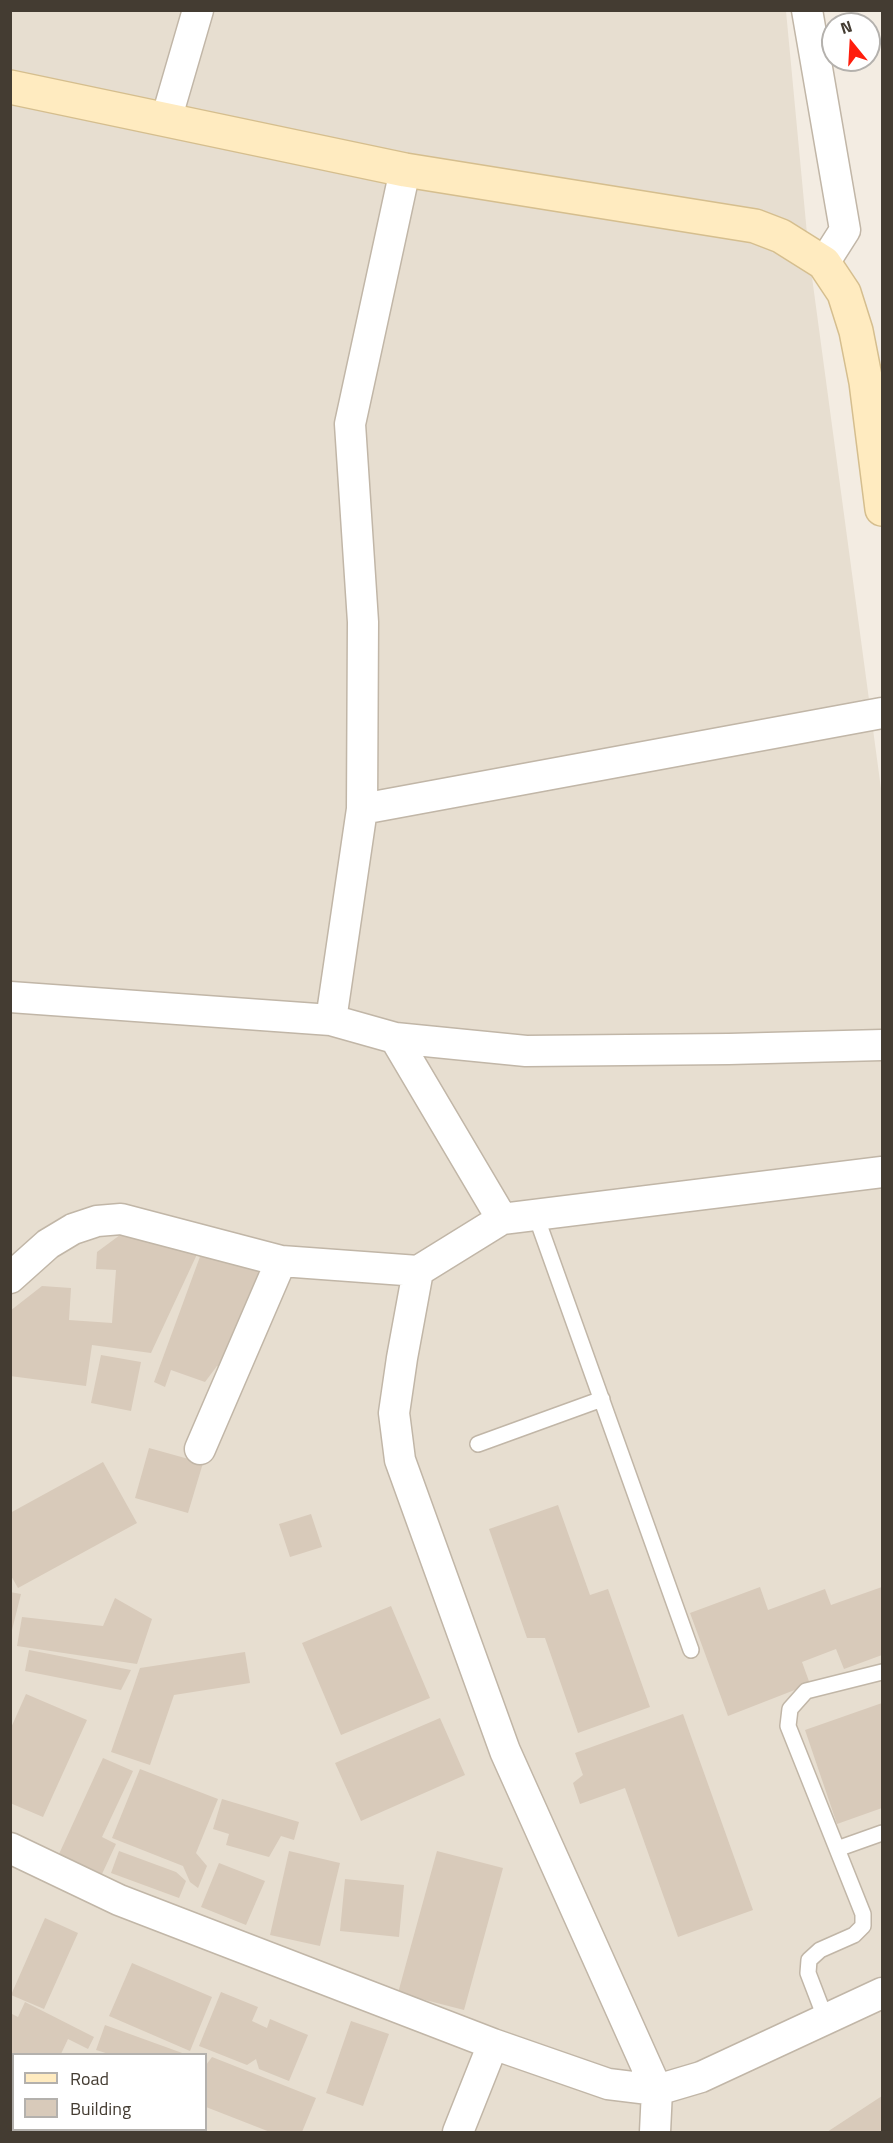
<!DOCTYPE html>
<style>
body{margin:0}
#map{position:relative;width:893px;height:2143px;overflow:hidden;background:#f3ece2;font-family:"Titillium Web",sans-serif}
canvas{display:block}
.frame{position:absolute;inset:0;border:12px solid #443c32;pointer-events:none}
.legend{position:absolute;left:12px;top:2053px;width:195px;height:78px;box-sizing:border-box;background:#fff;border:2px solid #b4b1ad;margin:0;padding:8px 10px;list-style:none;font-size:18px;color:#443c32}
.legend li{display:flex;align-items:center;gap:12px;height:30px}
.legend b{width:30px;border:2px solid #b4b1ad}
.north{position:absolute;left:821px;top:12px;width:60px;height:60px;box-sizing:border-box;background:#fff;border:2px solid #b4b1ad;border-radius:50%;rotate:342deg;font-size:16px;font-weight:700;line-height:24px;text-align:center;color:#443c32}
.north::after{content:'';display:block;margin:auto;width:21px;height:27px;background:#ff1e0d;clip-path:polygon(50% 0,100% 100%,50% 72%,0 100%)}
</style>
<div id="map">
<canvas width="893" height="2143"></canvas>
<div class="frame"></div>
<ul class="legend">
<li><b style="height:8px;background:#ffebc0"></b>Road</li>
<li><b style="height:16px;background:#d8caba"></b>Building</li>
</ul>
<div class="north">N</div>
</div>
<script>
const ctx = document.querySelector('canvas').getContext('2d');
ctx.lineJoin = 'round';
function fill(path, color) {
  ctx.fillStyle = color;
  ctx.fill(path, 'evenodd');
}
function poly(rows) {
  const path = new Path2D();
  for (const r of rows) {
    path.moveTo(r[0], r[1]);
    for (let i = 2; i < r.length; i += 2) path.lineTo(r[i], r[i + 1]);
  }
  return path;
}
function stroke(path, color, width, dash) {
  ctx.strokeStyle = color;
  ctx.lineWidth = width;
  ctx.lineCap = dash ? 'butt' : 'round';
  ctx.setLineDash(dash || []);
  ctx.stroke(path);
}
fill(poly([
 [11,11,786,11,809,255,882,796,882,2132,11,2132],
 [14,2054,206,2054,206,2130,14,2130]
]), '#e7ded0');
fill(poly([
 [120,1235,199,1250,151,1353,92,1345,86,1386,10,1376,10,1311,42,1286,71,1288,69,1320,112,1323,116,1270,96,1269,97,1252],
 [205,1243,266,1265,228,1370,217,1366,205,1382,171,1370,165,1387,154,1382],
 [101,1355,141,1362,131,1411,91,1403],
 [149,1448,203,1463,188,1513,135,1498],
 [103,1462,137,1523,18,1588,10,1574,10,1513],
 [558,1505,590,1595,608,1589,650,1707,578,1733,545,1638,527,1638,489,1529],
 [311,1514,322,1547,290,1557,279,1524],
 [760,1587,768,1610,825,1589,831,1605,882,1587,882,1655,844,1669,836,1649,802,1662,810,1684,728,1716,690,1613],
 [10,1592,21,1594,11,1634,10,1634],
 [115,1598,152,1619,137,1664,17,1646,22,1617,103,1626],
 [391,1606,430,1698,341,1735,302,1643],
 [29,1650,131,1670,121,1690,25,1671],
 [245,1652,250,1683,174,1695,150,1765,111,1752,140,1668],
 [26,1694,87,1720,43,1817,10,1803,10,1730],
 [882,1703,882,1808,837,1824,805,1730],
 [683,1714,753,1910,678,1937,625,1788,580,1804,573,1783,583,1775,575,1753],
 [440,1718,465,1775,361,1821,335,1763],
 [103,1758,133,1771,102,1837,116,1844,102,1874,59,1854],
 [140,1769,218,1799,196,1853,207,1866,198,1888,190,1882,183,1866,112,1838],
 [222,1799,299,1822,294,1840,281,1836,269,1857,226,1845,229,1834,213,1829],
 [119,1851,176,1872,186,1881,179,1898,111,1873],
 [289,1851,340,1863,320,1946,270,1935],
 [437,1851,503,1868,464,2010,398,1993],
 [219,1863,265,1881,246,1925,201,1907],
 [345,1879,404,1885,399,1937,340,1931],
 [45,1918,78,1933,44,2009,11,1995],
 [132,1963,212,1997,190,2051,109,2016],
 [221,1992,258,2007,252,2021,267,2028,270,2019,308,2035,289,2081,259,2069,256,2059,247,2065,199,2046],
 [25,2002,94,2037,88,2049,68,2039,61,2054,14,2054,14,2105,10,2104,10,2013,18,2017],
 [351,2021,389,2034,363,2106,326,2093],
 [105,2025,185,2054,109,2054,96,2050],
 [212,2057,316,2098,302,2132,270,2132,206,2107,206,2065],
 [882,2096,882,2132,827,2132]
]), '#d8caba');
const lane = poly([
 [536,1216,691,1650],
 [478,1444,602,1399],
 [837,1849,882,1833],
 [826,2020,808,1973,809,1960,820,1950,854,1935,863,1926,863,1914,788,1726,790,1709,806,1691,882,1672]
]);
const street = poly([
 [807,10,845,230,824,263],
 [166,120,198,10],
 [362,809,882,713],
 [10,997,331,1020,395,1038,526,1051,729,1049,882,1045],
 [331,1020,362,809,363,622,350,424,405,170],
 [395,1038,502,1219,418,1271,402,1358,394,1413,400,1460,505,1751,657,2090,655,2132],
 [502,1219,882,1172],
 [10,1278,48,1244,73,1229,97,1221,121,1219,281,1261,418,1271],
 [200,1449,281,1261],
 [10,1848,119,1900,493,2044,608,2084,657,2090,701,2077,882,1993],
 [458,2132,493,2044]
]);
const secondary = poly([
 [10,87,405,170,755,226,781,236,824,263,844,293,856,331,866,382,882,509]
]);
stroke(lane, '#c1b6a7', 18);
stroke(street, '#c1b6a7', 33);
stroke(secondary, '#d5be8e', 36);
stroke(lane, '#fff', 15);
stroke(street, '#fff', 30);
stroke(secondary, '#ffebc0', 33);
</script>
